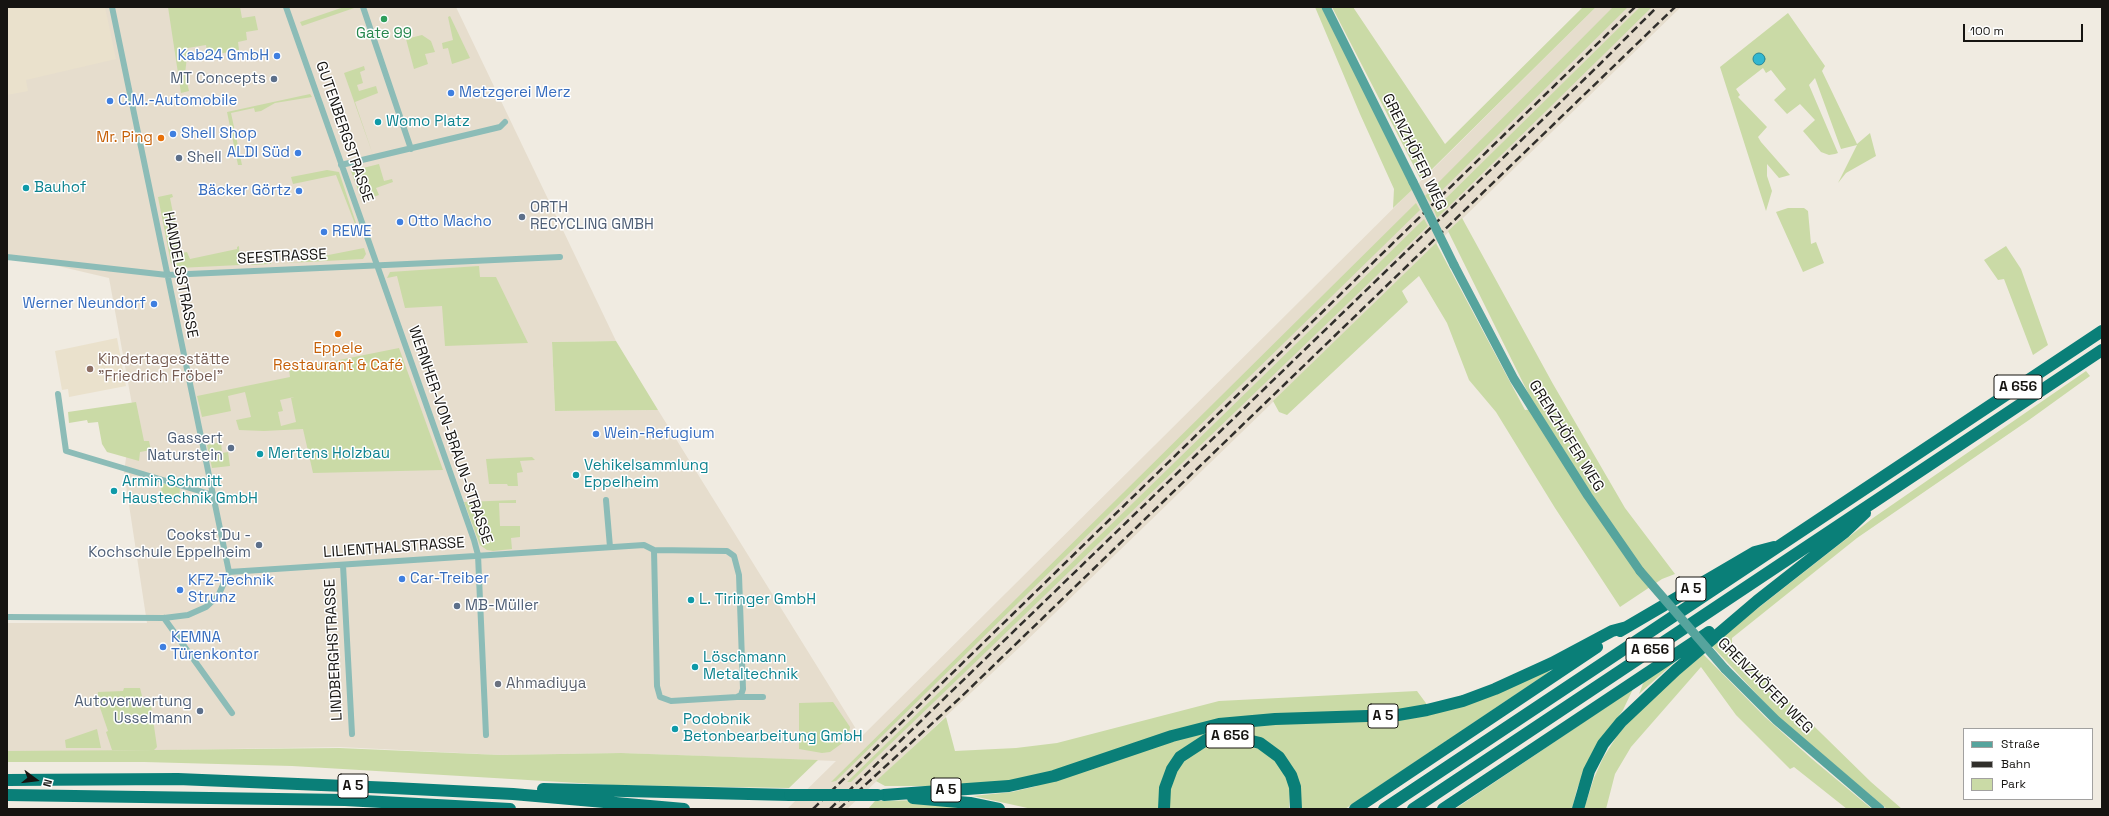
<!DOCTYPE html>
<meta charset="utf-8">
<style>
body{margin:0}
#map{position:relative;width:2109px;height:816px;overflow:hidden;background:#f0ebe1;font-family:"Space Grotesk",sans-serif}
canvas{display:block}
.frame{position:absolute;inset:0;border:8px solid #161411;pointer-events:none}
.legend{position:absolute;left:1963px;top:728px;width:130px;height:72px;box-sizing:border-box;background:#fff;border:1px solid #a2a1a0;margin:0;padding:5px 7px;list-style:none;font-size:12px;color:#161411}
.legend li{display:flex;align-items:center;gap:8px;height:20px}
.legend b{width:20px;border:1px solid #a2a1a0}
.north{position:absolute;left:16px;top:760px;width:40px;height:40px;-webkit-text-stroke:3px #fff;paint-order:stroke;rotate:105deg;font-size:11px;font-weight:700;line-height:16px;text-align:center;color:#161411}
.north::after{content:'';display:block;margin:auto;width:14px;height:18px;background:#161411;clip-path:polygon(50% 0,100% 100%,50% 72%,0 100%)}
.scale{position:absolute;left:1963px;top:24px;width:120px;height:18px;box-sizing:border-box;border:2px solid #161411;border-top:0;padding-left:5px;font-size:12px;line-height:14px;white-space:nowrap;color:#161411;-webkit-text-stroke:3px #fff;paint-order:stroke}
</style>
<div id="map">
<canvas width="2109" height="816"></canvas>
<div class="frame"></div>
<ul class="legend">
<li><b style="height:5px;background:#56a49d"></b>Straße</li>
<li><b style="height:5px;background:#312f2b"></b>Bahn</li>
<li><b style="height:11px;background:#cadaa6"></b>Park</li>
</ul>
<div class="north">N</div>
<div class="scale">100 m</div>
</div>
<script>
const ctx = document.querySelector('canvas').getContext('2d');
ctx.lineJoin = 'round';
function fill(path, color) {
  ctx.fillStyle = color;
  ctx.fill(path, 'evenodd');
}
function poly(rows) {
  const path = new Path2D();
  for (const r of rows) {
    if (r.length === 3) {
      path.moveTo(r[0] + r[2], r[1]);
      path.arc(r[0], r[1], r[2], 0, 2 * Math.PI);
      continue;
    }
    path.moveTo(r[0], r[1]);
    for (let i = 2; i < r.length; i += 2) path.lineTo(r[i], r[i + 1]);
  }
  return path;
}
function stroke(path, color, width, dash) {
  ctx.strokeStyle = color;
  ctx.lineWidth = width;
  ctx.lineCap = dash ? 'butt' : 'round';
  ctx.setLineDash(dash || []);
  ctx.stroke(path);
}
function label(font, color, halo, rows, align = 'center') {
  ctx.font = font + ' "Space Grotesk",sans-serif';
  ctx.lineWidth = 3;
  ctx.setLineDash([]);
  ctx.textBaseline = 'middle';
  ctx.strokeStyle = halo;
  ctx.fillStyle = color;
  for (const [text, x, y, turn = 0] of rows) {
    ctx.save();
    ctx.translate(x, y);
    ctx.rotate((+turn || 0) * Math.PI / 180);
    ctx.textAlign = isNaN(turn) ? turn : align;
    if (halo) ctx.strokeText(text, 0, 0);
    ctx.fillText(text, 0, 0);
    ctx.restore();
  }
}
fill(poly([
 [7,7,456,7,616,341,552,342,555,411,658,410,861,737,1596,7,1681,7,1022,645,847,809,787,809,836,761,621,753,500,755,340,747,112,751,7,751,7,623,147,623,124,472,133,410,109,278,7,254]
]), '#e6ddcd');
fill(poly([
 [7,7,105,7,116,59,26,80,28,91,7,95],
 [117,338,126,386,69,397,68,389,62,390,55,351]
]), '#eae1cc');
fill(poly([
 [168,7,240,7,242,18,255,16,258,30,246,32,247,40,238,42,239,50,208,56,206,45,188,48,185,74,189,91,181,93],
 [344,7,357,7,302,26,300,22],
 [1315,7,1323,7,1413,189,1393,208,1394,189,1360,114],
 [1332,7,1353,7,1445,144,1583,7,1596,7,1421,180],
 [1613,7,1628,7,1430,202,1425,196],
 [1640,7,1652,7,1437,218,1434,210],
 [1788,13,1825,66,1822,71,1857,144,1870,133,1876,156,1846,173,1838,183,1857,145,1841,149,1815,78,1809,85,1838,153,1835,154,1829,155,1821,152,1803,131,1815,120,1800,104,1787,114,1774,100,1786,89,1771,70,1766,73,1763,68,1736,89,1740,95,1738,97,1767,127,1758,137,1761,142,1790,175,1779,178,1767,164,1767,176,1772,191,1766,211,1720,67],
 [450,16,470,58,452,64,448,48,443,49,442,43,453,40,448,17],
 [422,35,431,41,435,52,425,54,428,64,414,69,406,39],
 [364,66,365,70,360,72,363,83,357,85,359,91,376,86,378,93,355,102,373,155,344,73],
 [310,94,312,97,275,103,261,111,255,112,254,108,231,113,242,165,238,165,227,112],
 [379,164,384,181,392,179,393,182,376,188,379,195,362,201,351,171],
 [327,170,339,172,356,223,355,224,336,175,293,184,291,177],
 [172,194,173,197,170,198,181,253,187,252,190,259,237,249,237,247,239,246,240,265,178,268,171,263,158,197],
 [1416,203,1420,210,836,781,831,782],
 [1788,208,1804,208,1808,211,1811,244,1816,242,1824,263,1803,272,1776,212],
 [1462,218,1553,384,1625,508,1675,574,1662,579,1620,607,1555,508,1496,412,1469,380,1447,323,1419,276,1402,291,1408,302,1287,415,1279,412,1273,401,1436,243,1525,410,1536,409,1448,231],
 [1424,219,1428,226,851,782,847,782],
 [2006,246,2021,269,2048,345,2033,355,2004,279,1998,280,1984,260],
 [364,248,366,254,363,259,251,265,252,263,269,258,271,264,300,262,303,260],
 [479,266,480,277,496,277,528,343,445,346,442,306,405,308,397,276,387,278,390,272],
 [616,341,658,410,555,411,552,342],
 [399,348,443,470,313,473,303,429,264,431,239,430,236,420,251,417,245,392,228,396,231,411,202,417,197,396,290,377,289,370],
 [294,397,291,398,296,422,281,426,278,412,283,411,280,400],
 [2086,371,2090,376,2029,420,1857,538,1732,638,1732,644,1774,687,1871,782,1902,809,1887,809,1779,718,1711,645,1873,518],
 [136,402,144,441,149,441,151,450,140,452,139,461,107,452,102,444,98,422,88,423,87,420,69,423,68,412],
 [221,442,222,453,228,452,230,466,212,468,207,445],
 [532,457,535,460,520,461,523,472,517,473,518,486,508,486,507,484,489,484,486,459],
 [161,483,180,488,179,497,162,500],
 [516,500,516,503,499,503,500,526,520,526,520,537,511,538,512,549,493,551,487,550,480,545,464,502],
 [1703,654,1765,717,1812,759,1872,809,1847,809,1794,767,1790,769,1736,715,1701,667,1631,747,1615,774,1606,809,1584,809,1594,778,1603,758,1617,736,1633,717,1657,694],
 [1677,660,1639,694,1644,681],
 [1548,670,1549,672,1345,809,1301,809,1301,788,1290,791,1289,809,1032,809,973,796,1012,792,1037,786,885,786,876,781,946,717,955,751,1016,748,1057,743,1219,701,1417,691,1434,714],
 [124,688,140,688,143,700,150,698,157,747,154,750,339,748,500,755,621,753,818,760,789,788,612,785,292,766,144,762,7,762,7,751,153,750,112,750,106,732,108,731,97,699,98,692,123,691],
 [1633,689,1623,710,1591,756,1577,789,1572,809,1455,809],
 [833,702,850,727,848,739,830,752,822,753,799,749,799,703],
 [97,729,101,748,66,748,65,740],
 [930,800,981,809,868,809,875,801]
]), '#cadaa6');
const water = poly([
 [1759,59,6]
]);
fill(water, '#31b7d0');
stroke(water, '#298697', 1);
stroke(poly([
 [112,7,229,572],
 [286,7,474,540,478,555,486,735],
 [363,7,411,149],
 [341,165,500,127,505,122],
 [7,257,167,275,560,257],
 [58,394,66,451,213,495],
 [606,500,610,547],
 [343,565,352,734],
 [229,572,644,545,654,550,727,551,734,556,739,575,743,689,741,695,737,697,671,701,660,697,657,686,654,550],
 [7,617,164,618,188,615,206,607,218,596,229,572],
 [164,618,232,713],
 [737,697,763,697]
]), '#8cbcb7', 6);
stroke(poly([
 [1326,7,1413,182],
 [1454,265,1514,379,1588,496,1640,571],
 [1725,669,1776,720,1880,809]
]), '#56a49d', 9);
stroke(poly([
 [1620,631,1755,552,1774,547],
 [7,780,178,779,393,788,513,794,684,809],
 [543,789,790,795],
 [7,795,345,800,510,809],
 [884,795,1009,786,1054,776,1172,736,1219,724,1275,719,1398,715,1427,710,1463,701,1495,689,1552,663,1612,631,1627,627],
 [913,798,970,803,999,809],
 [1164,809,1165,788,1172,769,1180,757,1206,740,1231,736,1260,743,1279,757,1291,775,1295,787,1296,809],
 [1355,809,1597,647],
 [1384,809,2102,331],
 [1413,809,2102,350],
 [1443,809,1709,632],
 [1578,809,1589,771,1603,744,1621,722,1676,670,1757,601,1845,532,1865,513]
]), '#0a7f78', 12);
stroke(poly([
 [813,809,1635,7],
 [830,809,1599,65,1657,7],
 [839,809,961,697,1675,7]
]), '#312f2b', 2.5, [8, 4]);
stroke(poly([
 [1413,182,1454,265],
 [1640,571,1725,669]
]), '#56a49d', 9);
stroke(poly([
 [790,795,878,795]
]), '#0a7f78', 12);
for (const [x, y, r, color] of [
 [384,19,4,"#2e9e5b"],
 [277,56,4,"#3f7fe0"],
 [274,79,4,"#5c6f8a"],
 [451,93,4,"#3f7fe0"],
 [110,101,4,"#3f7fe0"],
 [378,122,4,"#0f9aa8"],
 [173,134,4,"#3f7fe0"],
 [161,138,4,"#e8710a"],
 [298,153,4,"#3f7fe0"],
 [179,158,4,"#5c6f8a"],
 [26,188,4,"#0f9aa8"],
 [299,191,4,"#3f7fe0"],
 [522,217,4,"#5c6f8a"],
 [400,222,4,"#3f7fe0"],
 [324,232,4,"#3f7fe0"],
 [154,304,4,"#3f7fe0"],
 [338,334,4,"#e8710a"],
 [90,369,4,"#8d6e63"],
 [596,434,4,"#3f7fe0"],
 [231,448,4,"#5c6f8a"],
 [260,454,4,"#0f9aa8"],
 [576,475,4,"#0f9aa8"],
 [114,491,4,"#0f9aa8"],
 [259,545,4,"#5c6f8a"],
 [402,579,4,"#3f7fe0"],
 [180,590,4,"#3f7fe0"],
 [691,600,4,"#0f9aa8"],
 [457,606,4,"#5c6f8a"],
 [163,647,4,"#3f7fe0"],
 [695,667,4,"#0f9aa8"],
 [498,684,4,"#6b7280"],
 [200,711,4,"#5c6f8a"],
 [675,729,4,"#0f9aa8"]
]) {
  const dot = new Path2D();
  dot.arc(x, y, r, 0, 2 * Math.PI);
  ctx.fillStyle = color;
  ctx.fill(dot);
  stroke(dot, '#fff', 1.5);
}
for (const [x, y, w] of [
 [2018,387,48],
 [1691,589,30],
 [1650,650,48],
 [1383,716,30],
 [1230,736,48],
 [353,786,30],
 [946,790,30]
]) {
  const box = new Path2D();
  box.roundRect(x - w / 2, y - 12, w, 24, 3);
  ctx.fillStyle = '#fff';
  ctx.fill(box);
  stroke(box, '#161411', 1);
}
label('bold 14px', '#161411', null, [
 ["A 656",2018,387],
 ["A 5",1691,589],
 ["A 656",1650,650],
 ["A 5",1383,716],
 ["A 656",1230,736],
 ["A 5",353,786],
 ["A 5",946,790]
]);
label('15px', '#27864d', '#fff', [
 ["Gate 99",384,34]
]);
label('15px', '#366cbe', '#fff', [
 ["Kab24 GmbH",269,56,"right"],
 ["Metzgerei Merz",459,93],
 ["C.M.-Automobile",118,101],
 ["Shell Shop",181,134],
 ["ALDI Süd",290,153,"right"],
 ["Bäcker Görtz",291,191,"right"],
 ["Otto Macho",408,222],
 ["REWE",332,232],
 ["Werner Neundorf",146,304,"right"],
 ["Wein-Refugium",604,434],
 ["Car-Treiber",410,579],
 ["KFZ-Technik",188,581],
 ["Strunz",188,598],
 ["KEMNA",171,638],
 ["Türenkontor",171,655]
], 'left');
label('15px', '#4e5e75', '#fff', [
 ["MT Concepts",266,79],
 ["Shell",187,158,"left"],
 ["ORTH",530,208,"left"],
 ["RECYCLING GMBH",530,225,"left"],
 ["Gassert",223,439],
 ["Naturstein",223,456],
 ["Cookst Du -",251,536],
 ["Kochschule Eppelheim",251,553],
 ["MB-Müller",465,606,"left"],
 ["Autoverwertung",192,702],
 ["Usselmann",192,719]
], 'right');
label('15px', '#0d838f', '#fff', [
 ["Womo Platz",386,122],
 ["Bauhof",34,188],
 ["Mertens Holzbau",268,454],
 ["Vehikelsammlung",584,466],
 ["Eppelheim",584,483],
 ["Armin Schmitt",122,482],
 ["Haustechnik GmbH",122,499],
 ["L. Tiringer GmbH",699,600],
 ["Löschmann",703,658],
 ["Metaltechnik",703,675],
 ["Podobnik",683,720],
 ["Betonbearbeitung GmbH",683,737]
], 'left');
label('15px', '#161411', '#fff', [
 ["GUTENBERGSTRASSE",344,132,71],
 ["GRENZHÖFER WEG",1414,152,64],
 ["SEESTRASSE",282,257,-3],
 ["HANDELSSTRASSE",180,275,79],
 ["WERNHER-VON-BRAUN-STRASSE",450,435,71],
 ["GRENZHÖFER WEG",1566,436,58],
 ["LILIENTHALSTRASSE",394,548,-4],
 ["LINDBERGHSTRASSE",334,650,-93],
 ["GRENZHÖFER WEG",1765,686,45]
]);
label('15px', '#c56008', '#fff', [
 ["Mr. Ping",153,138],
 ["Eppele",338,349,"center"],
 ["Restaurant & Café",338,366,"center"]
], 'right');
label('15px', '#785e54', '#fff', [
 ["Kindertagesstätte",98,360],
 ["\"Friedrich Fröbel\"",98,377]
], 'left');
label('15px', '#5b616d', '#fff', [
 ["Ahmadiyya",506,684]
], 'left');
</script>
